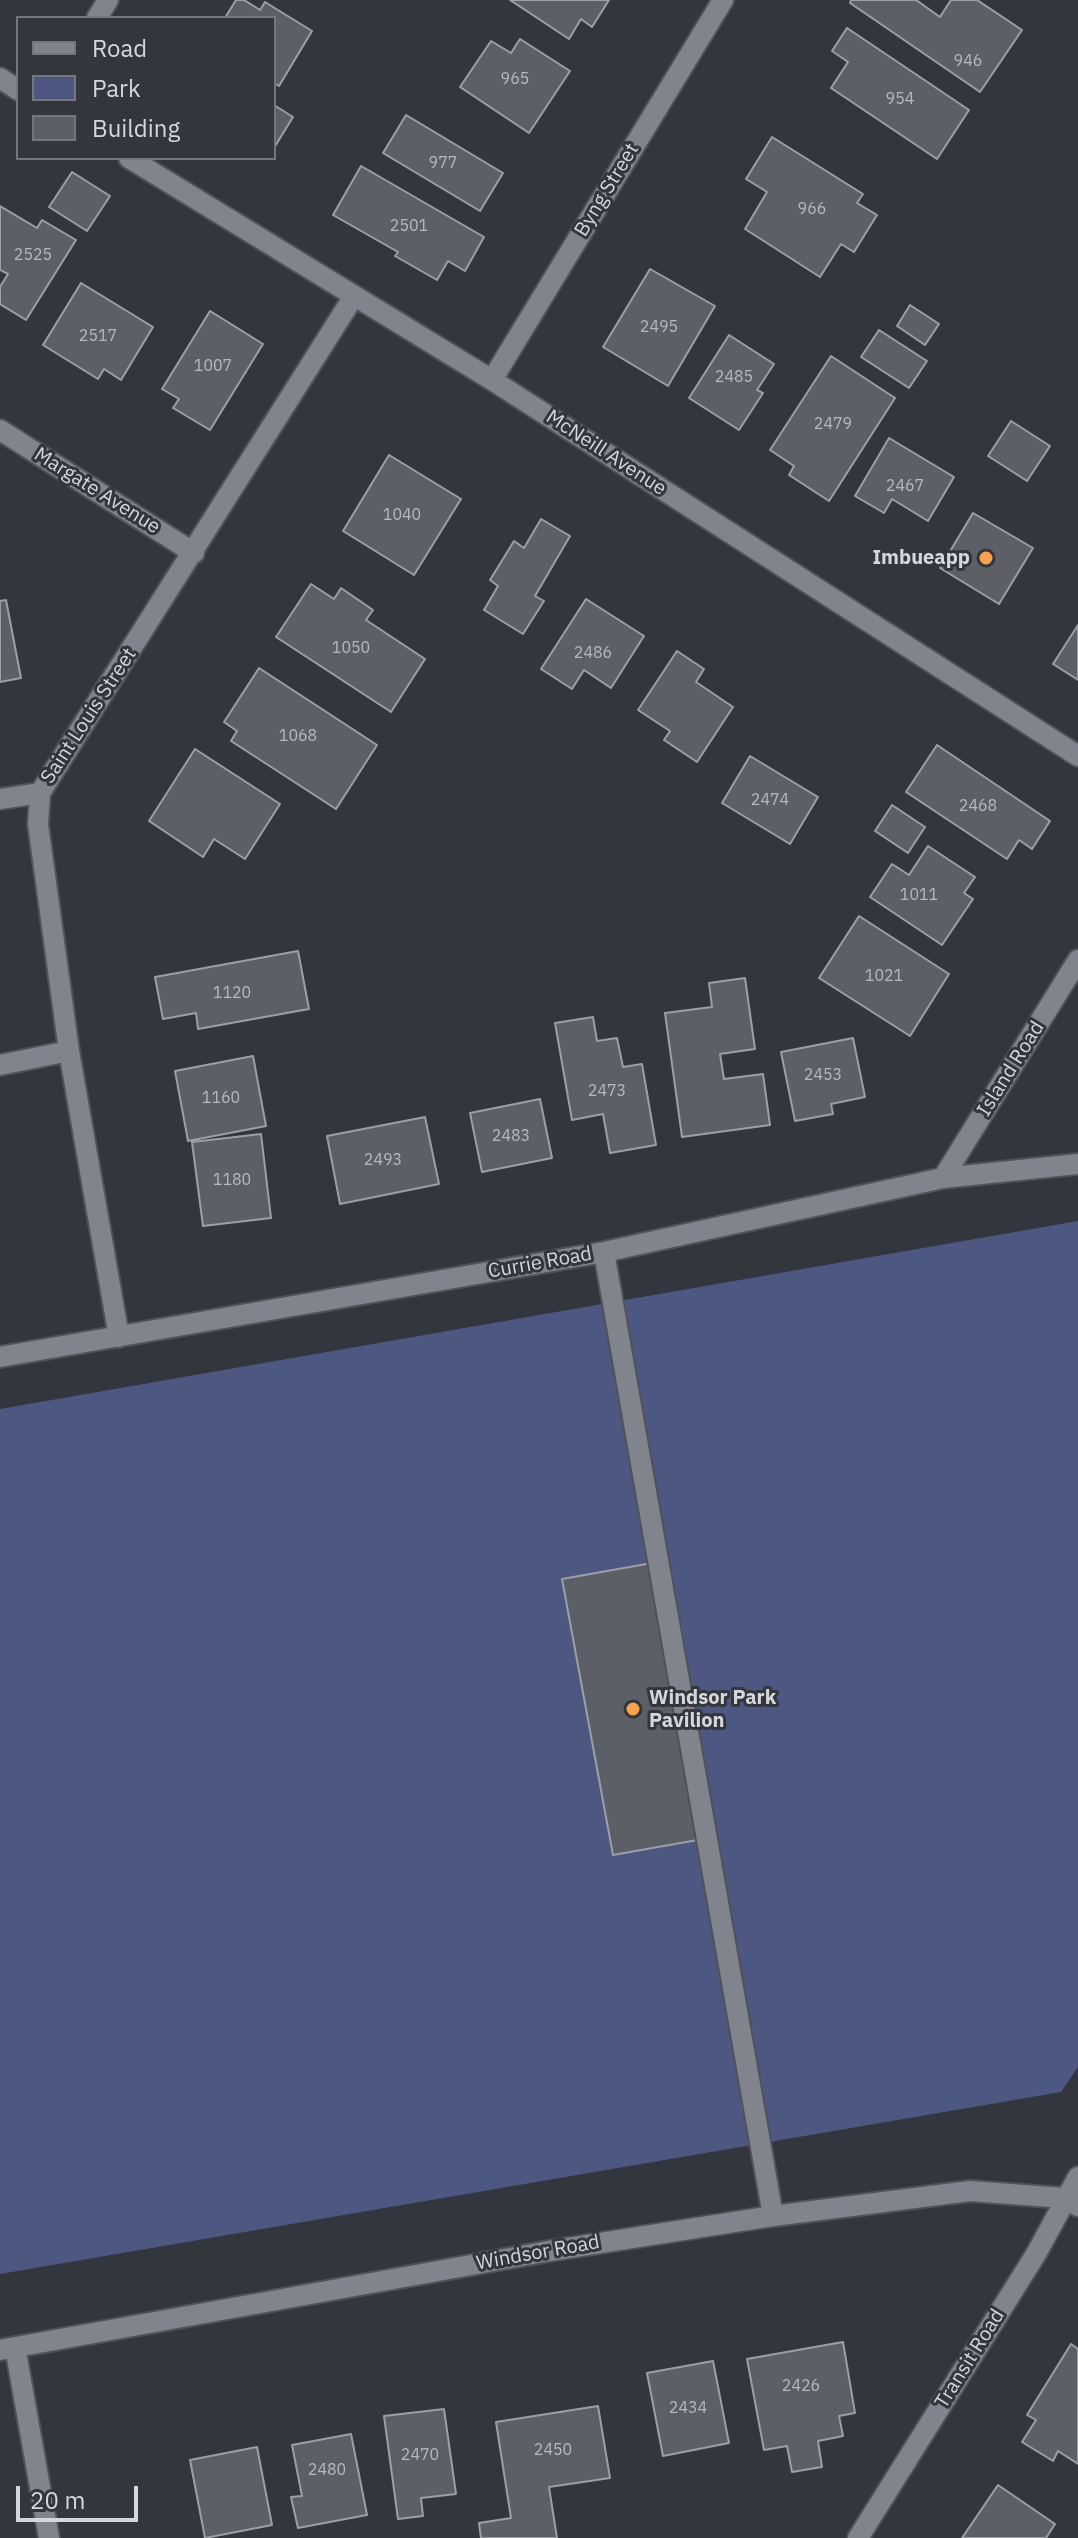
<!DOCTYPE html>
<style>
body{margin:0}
#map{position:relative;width:1078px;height:2538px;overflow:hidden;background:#34363d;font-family:"IBM Plex Sans",sans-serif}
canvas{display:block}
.legend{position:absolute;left:16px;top:16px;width:260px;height:144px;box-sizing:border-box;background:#34363d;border:2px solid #75767d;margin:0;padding:10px 14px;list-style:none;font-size:24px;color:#d6d7dc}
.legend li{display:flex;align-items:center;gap:16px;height:40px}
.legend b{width:40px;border:2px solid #75767d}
.scale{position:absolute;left:16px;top:2486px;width:122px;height:36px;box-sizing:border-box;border:4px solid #d6d7dc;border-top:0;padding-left:10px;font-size:24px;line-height:28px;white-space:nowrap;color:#d6d7dc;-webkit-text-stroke:6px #34363d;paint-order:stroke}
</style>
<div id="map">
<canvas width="1078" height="2538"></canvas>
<ul class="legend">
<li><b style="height:10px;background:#81848c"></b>Road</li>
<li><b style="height:22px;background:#4c5782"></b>Park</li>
<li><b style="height:22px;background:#5c5f66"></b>Building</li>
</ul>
<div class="scale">20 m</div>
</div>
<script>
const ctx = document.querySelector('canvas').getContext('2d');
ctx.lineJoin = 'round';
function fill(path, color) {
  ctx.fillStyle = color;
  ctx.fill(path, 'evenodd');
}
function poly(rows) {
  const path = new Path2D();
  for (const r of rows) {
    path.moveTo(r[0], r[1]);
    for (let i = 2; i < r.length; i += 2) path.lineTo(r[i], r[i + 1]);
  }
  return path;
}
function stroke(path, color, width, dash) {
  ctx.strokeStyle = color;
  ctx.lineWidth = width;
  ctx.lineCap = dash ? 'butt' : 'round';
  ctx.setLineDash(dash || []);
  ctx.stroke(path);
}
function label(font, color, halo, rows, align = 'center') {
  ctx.font = font + ' "IBM Plex Sans",sans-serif';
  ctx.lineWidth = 6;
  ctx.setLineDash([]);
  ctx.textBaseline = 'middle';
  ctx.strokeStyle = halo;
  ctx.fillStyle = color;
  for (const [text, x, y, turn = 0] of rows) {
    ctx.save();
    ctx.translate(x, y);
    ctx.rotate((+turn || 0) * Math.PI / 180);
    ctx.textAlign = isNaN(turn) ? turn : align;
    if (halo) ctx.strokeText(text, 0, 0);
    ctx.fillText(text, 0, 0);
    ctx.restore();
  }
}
fill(poly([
 [1078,1221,1078,2067,1061,2092,0,2274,0,1409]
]), '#4c5782');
const building = poly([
 [236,0,244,0,260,10,265,2,312,31,279,86,274,83,274,18,225,18,236,0],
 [510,0,609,0,592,27,581,19,569,39,510,0],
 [851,0,916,0,940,17,951,0,977,0,1022,30,980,92,850,3,851,0],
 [847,28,969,110,937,159,831,88,848,62,832,51,847,28],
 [520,39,570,71,529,133,460,87,491,41,511,53,520,39],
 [274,105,293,117,274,148,274,105],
 [406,115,503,173,480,211,383,153,406,115],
 [772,137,863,194,857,203,877,215,854,252,841,244,820,277,745,229,767,192,746,179,772,137],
 [361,166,484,237,465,271,448,261,437,280,395,256,398,252,333,215,361,166],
 [72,172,110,196,87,231,49,207,72,172],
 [0,206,37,228,42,220,76,240,26,320,0,304,0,287,8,274,0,270,0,206],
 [650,269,715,306,668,386,603,347,650,269],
 [81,283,153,327,121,380,104,369,98,379,43,345,81,283],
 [910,305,939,324,925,345,897,326,910,305],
 [210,311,263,344,210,430,173,408,179,399,162,389,210,311],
 [879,330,927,361,909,388,861,357,879,330],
 [729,335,774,364,757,390,763,393,739,430,689,398,729,335],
 [831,356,895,398,829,501,789,475,794,466,770,450,831,356],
 [1011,421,1050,446,1027,481,988,456,1011,421],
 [889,438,954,477,928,521,892,499,884,513,855,496,889,438],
 [389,455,461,499,414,575,343,531,389,455],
 [973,513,1033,548,999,604,940,568,973,513],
 [541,519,570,536,535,596,544,601,523,634,484,610,498,586,490,580,514,541,524,548,541,519],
 [311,584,334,599,341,588,373,610,366,620,425,659,391,712,276,637,311,584],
 [586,599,644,636,611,688,584,670,572,689,541,669,586,599],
 [6,600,21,678,0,682,0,601,6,600],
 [1078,625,1078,680,1053,664,1078,625],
 [677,651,704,669,696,682,733,707,697,762,664,740,670,731,638,710,677,651],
 [259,668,377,745,336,809,231,741,237,731,224,722,259,668],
 [937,745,1050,821,1032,849,1019,840,1007,859,906,792,937,745],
 [195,749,280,804,245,859,214,839,203,857,149,821,195,749],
 [750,756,818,797,790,844,722,803,750,756],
 [892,805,925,827,908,853,875,831,892,805],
 [928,846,975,877,964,893,973,899,942,945,870,897,892,864,909,875,928,846],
 [859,916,949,974,910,1036,819,978,859,916],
 [298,951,309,1009,198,1029,196,1013,163,1019,155,977,298,951],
 [745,978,755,1049,720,1054,724,1079,763,1074,770,1125,682,1137,665,1013,712,1007,709,983,745,978],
 [593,1017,597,1041,617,1038,623,1067,642,1064,656,1145,610,1153,603,1114,572,1120,555,1023,593,1017],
 [853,1038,865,1097,831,1104,833,1114,795,1121,781,1052,853,1038],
 [253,1056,266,1126,188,1141,175,1071,253,1056],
 [540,1099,552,1158,482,1172,470,1113,540,1099],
 [425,1117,439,1184,340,1204,327,1136,425,1117],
 [261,1134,271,1218,203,1226,192,1142,261,1134],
 [652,1563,703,1839,613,1855,562,1579,652,1563],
 [843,2342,855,2413,839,2416,843,2436,818,2441,822,2467,792,2472,787,2446,764,2450,747,2359,843,2342],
 [1071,2344,1078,2349,1078,2464,1058,2451,1053,2461,1022,2442,1036,2420,1027,2415,1071,2344],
 [713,2361,729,2443,663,2456,647,2373,713,2361],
 [598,2406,610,2478,549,2487,557,2538,481,2538,479,2523,511,2518,496,2422,598,2406],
 [444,2409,456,2494,421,2498,423,2516,398,2519,384,2416,444,2409],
 [351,2434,367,2515,298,2528,291,2497,302,2496,292,2445,351,2434],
 [257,2447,272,2525,205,2538,190,2460,257,2447],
 [998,2485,1055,2524,1046,2538,962,2538,998,2485]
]);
fill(building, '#5c5f66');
stroke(building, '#9c9fa7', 2);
const minor = poly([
 [97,18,108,0],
 [0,78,18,90],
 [129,158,492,380,1078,756],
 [492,380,723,0],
 [0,430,194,553],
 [0,799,40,793],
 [0,1065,69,1051],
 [943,1178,1078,960],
 [604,1252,773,2216],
 [119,1337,69,1051,38,824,40,793,354,296],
 [0,1357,604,1252,943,1178,1078,1164],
 [15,2347,49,2538],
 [0,2350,549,2251,773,2216,970,2191,1064,2198,1078,2206],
 [858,2538,1036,2254,1078,2177]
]);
stroke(minor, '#505258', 24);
stroke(minor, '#81848c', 20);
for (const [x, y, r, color] of [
 [986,558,8,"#f8a14a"],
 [633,1709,8,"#f8a14a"]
]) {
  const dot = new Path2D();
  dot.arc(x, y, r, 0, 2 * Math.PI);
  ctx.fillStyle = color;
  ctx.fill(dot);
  stroke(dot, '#34363d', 3);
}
label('16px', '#b8b9be', null, [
 ["946",968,61],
 ["965",515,79],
 ["954",900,99],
 ["977",443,163],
 ["966",812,209],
 ["2501",409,226],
 ["2525",33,255],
 ["2495",659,327],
 ["2517",98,336],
 ["1007",213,366],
 ["2485",734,377],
 ["2479",833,424],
 ["2467",905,486],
 ["1040",402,515],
 ["1050",351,648],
 ["2486",593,653],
 ["1068",298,736],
 ["2474",770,800],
 ["2468",978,806],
 ["1011",919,895],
 ["1021",884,976],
 ["1120",232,993],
 ["2453",823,1075],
 ["2473",607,1091],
 ["1160",221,1098],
 ["2483",511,1136],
 ["2493",383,1160],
 ["1180",232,1180],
 ["2426",801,2386],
 ["2434",688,2408],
 ["2450",553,2450],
 ["2470",420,2455],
 ["2480",327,2470]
]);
label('20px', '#d6d7dc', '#34363d', [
 ["Byng Street",607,190,-59],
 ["McNeill Avenue",606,453,33],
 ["Margate Avenue",97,491,32],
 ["Saint Louis Street",89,716,-57],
 ["Island Road",1011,1069,-58],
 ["Currie Road",540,1263,-10],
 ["Windsor Road",538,2253,-10],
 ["Transit Road",970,2359,-58]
]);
label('bold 20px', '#d6d7dc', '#34363d', [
 ["Imbueapp",970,558],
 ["Windsor Park",649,1698,"left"],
 ["Pavilion",649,1721,"left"]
], 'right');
</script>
